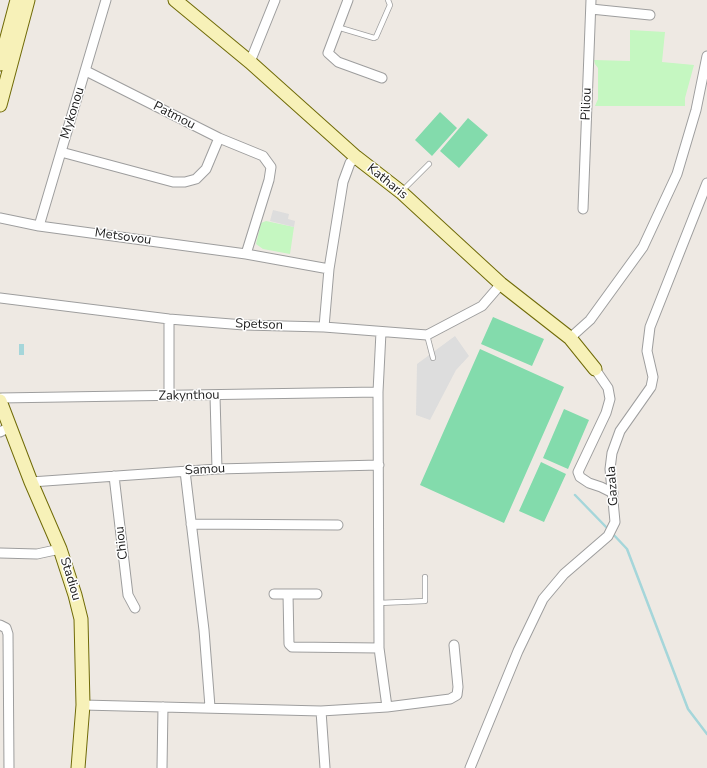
<!DOCTYPE html>
<style>
body{margin:0}
canvas{display:block;background:#eee9e3}
</style>
<canvas width="707" height="768"></canvas>
<script>
const ctx = document.querySelector('canvas').getContext('2d');
ctx.lineJoin = 'round';
function fill(path, color) {
  ctx.fillStyle = color;
  ctx.fill(path, 'evenodd');
}
function poly(rows) {
  const path = new Path2D();
  for (const r of rows) {
    path.moveTo(r[0], r[1]);
    for (let i = 2; i < r.length; i += 2) path.lineTo(r[i], r[i + 1]);
  }
  return path;
}
function stroke(path, color, width, dash) {
  ctx.strokeStyle = color;
  ctx.lineWidth = width;
  ctx.lineCap = dash ? 'butt' : 'round';
  ctx.setLineDash(dash || []);
  ctx.stroke(path);
}
function label(font, color, halo, rows, align = 'center') {
  ctx.font = font + ' "Nunito Sans",sans-serif';
  ctx.lineWidth = 3;
  ctx.setLineDash([]);
  ctx.textBaseline = 'middle';
  ctx.strokeStyle = halo;
  ctx.fillStyle = color;
  for (const [text, x, y, turn = 0] of rows) {
    ctx.save();
    ctx.translate(x, y);
    ctx.rotate((+turn || 0) * Math.PI / 180);
    ctx.textAlign = isNaN(turn) ? turn : align;
    if (halo) ctx.strokeText(text, 0, 0);
    ctx.fillText(text, 0, 0);
    ctx.restore();
  }
}
fill(poly([
 [630,30,665,32,662,62,694,65,685,98,685,106,595,106,598,99,598,68,595,64,594,60,630,61],
 [266,221,294,227,290,254,263,249,256,244,261,223]
]), '#c5f7c1');
fill(poly([
 [440,112,457,128,432,156,415,140],
 [468,118,488,135,459,168,440,151],
 [493,317,544,339,532,366,481,344],
 [480,349,564,387,504,523,420,485],
 [564,409,589,420,568,469,543,458],
 [541,462,566,474,544,522,519,511]
]), '#83dbac');
fill(poly([
 [273,210,289,214,288,219,295,221,294,227,270,221],
 [455,336,469,356,456,370,430,420,416,415,417,364]
]), '#ddd');
fill(poly([
 [19,344,24,344,24,355,19,355]
]), '#a5d6da');
stroke(poly([
 [575,495,608,529],
 [612,533,627,549,688,709,707,734]
]), '#a5d6da', 2.5);
const lane = poly([
 [337,27,374,38,376,37,390,5,388,0],
 [402,191,429,164],
 [427,335,433,358],
 [379,603,425,601,425,577]
]);
const street = poly([
 [348,0,328,53,338,62,382,78],
 [591,9,650,15],
 [250,62,275,0],
 [86,71,219,138,263,156,271,167,269,180,246,254,329,269],
 [61,152,173,182,185,182,196,179,206,169,219,138],
 [583,209,591,0],
 [0,218,39,226,246,254],
 [39,226,106,0],
 [0,298,169,319,244,325,324,327,427,335,482,306,501,284],
 [169,319,169,396],
 [324,327,329,269,343,182,350,163,356,157],
 [381,332,378,392,379,648,387,707],
 [570,338,590,320,643,247,677,174,696,110,707,56],
 [595,369,608,388,610,399,606,413,578,472,580,477,589,483,601,487,613,493],
 [215,396,217,469],
 [0,398,378,392],
 [0,432,10,427],
 [185,471,204,630,210,707],
 [114,476,128,595,135,608],
 [31,482,217,469,379,465],
 [191,524,338,525],
 [0,553,37,554,60,549],
 [274,594,317,594],
 [288,594,289,644,292,647,379,648],
 [0,625,6,628,8,634,9,768],
 [83,705,321,711,387,707,450,699,457,695,458,687,454,645],
 [321,711,325,768],
 [162,768,163,707],
 [470,768,518,651,543,599,564,574,608,536,615,522,610,469,612,453,620,431,651,387,653,377,647,351,650,327,707,183]
]);
const secondary = poly([
 [175,0,250,62,356,157,401,192,501,284,570,338,595,369],
 [0,64,17,0],
 [0,105,28,0],
 [0,401,31,482,60,549,75,595,81,619,83,705,78,768]
]);
stroke(lane, '#9e9e9e', 6);
stroke(street, '#9e9e9e', 11);
stroke(secondary, '#706b08', 15);
stroke(lane, '#fff', 4.5);
stroke(street, '#fff', 9);
stroke(secondary, '#f7f1b8', 13);
label('13px', '#1d1d1d', '#fff', [
 ["Piliou",587,104,-88],
 ["Mykonou",73,113,-73],
 ["Patmou",174,116,27],
 ["Katharis",387,182,39],
 ["Metsovou",123,237,8],
 ["Spetson",259,325,2],
 ["Zakynthou",189,396,-1],
 ["Samou",205,470,-3],
 ["Gazala",613,486,-94],
 ["Chiou",122,543,-97],
 ["Stadiou",70,579,73]
]);
</script>
